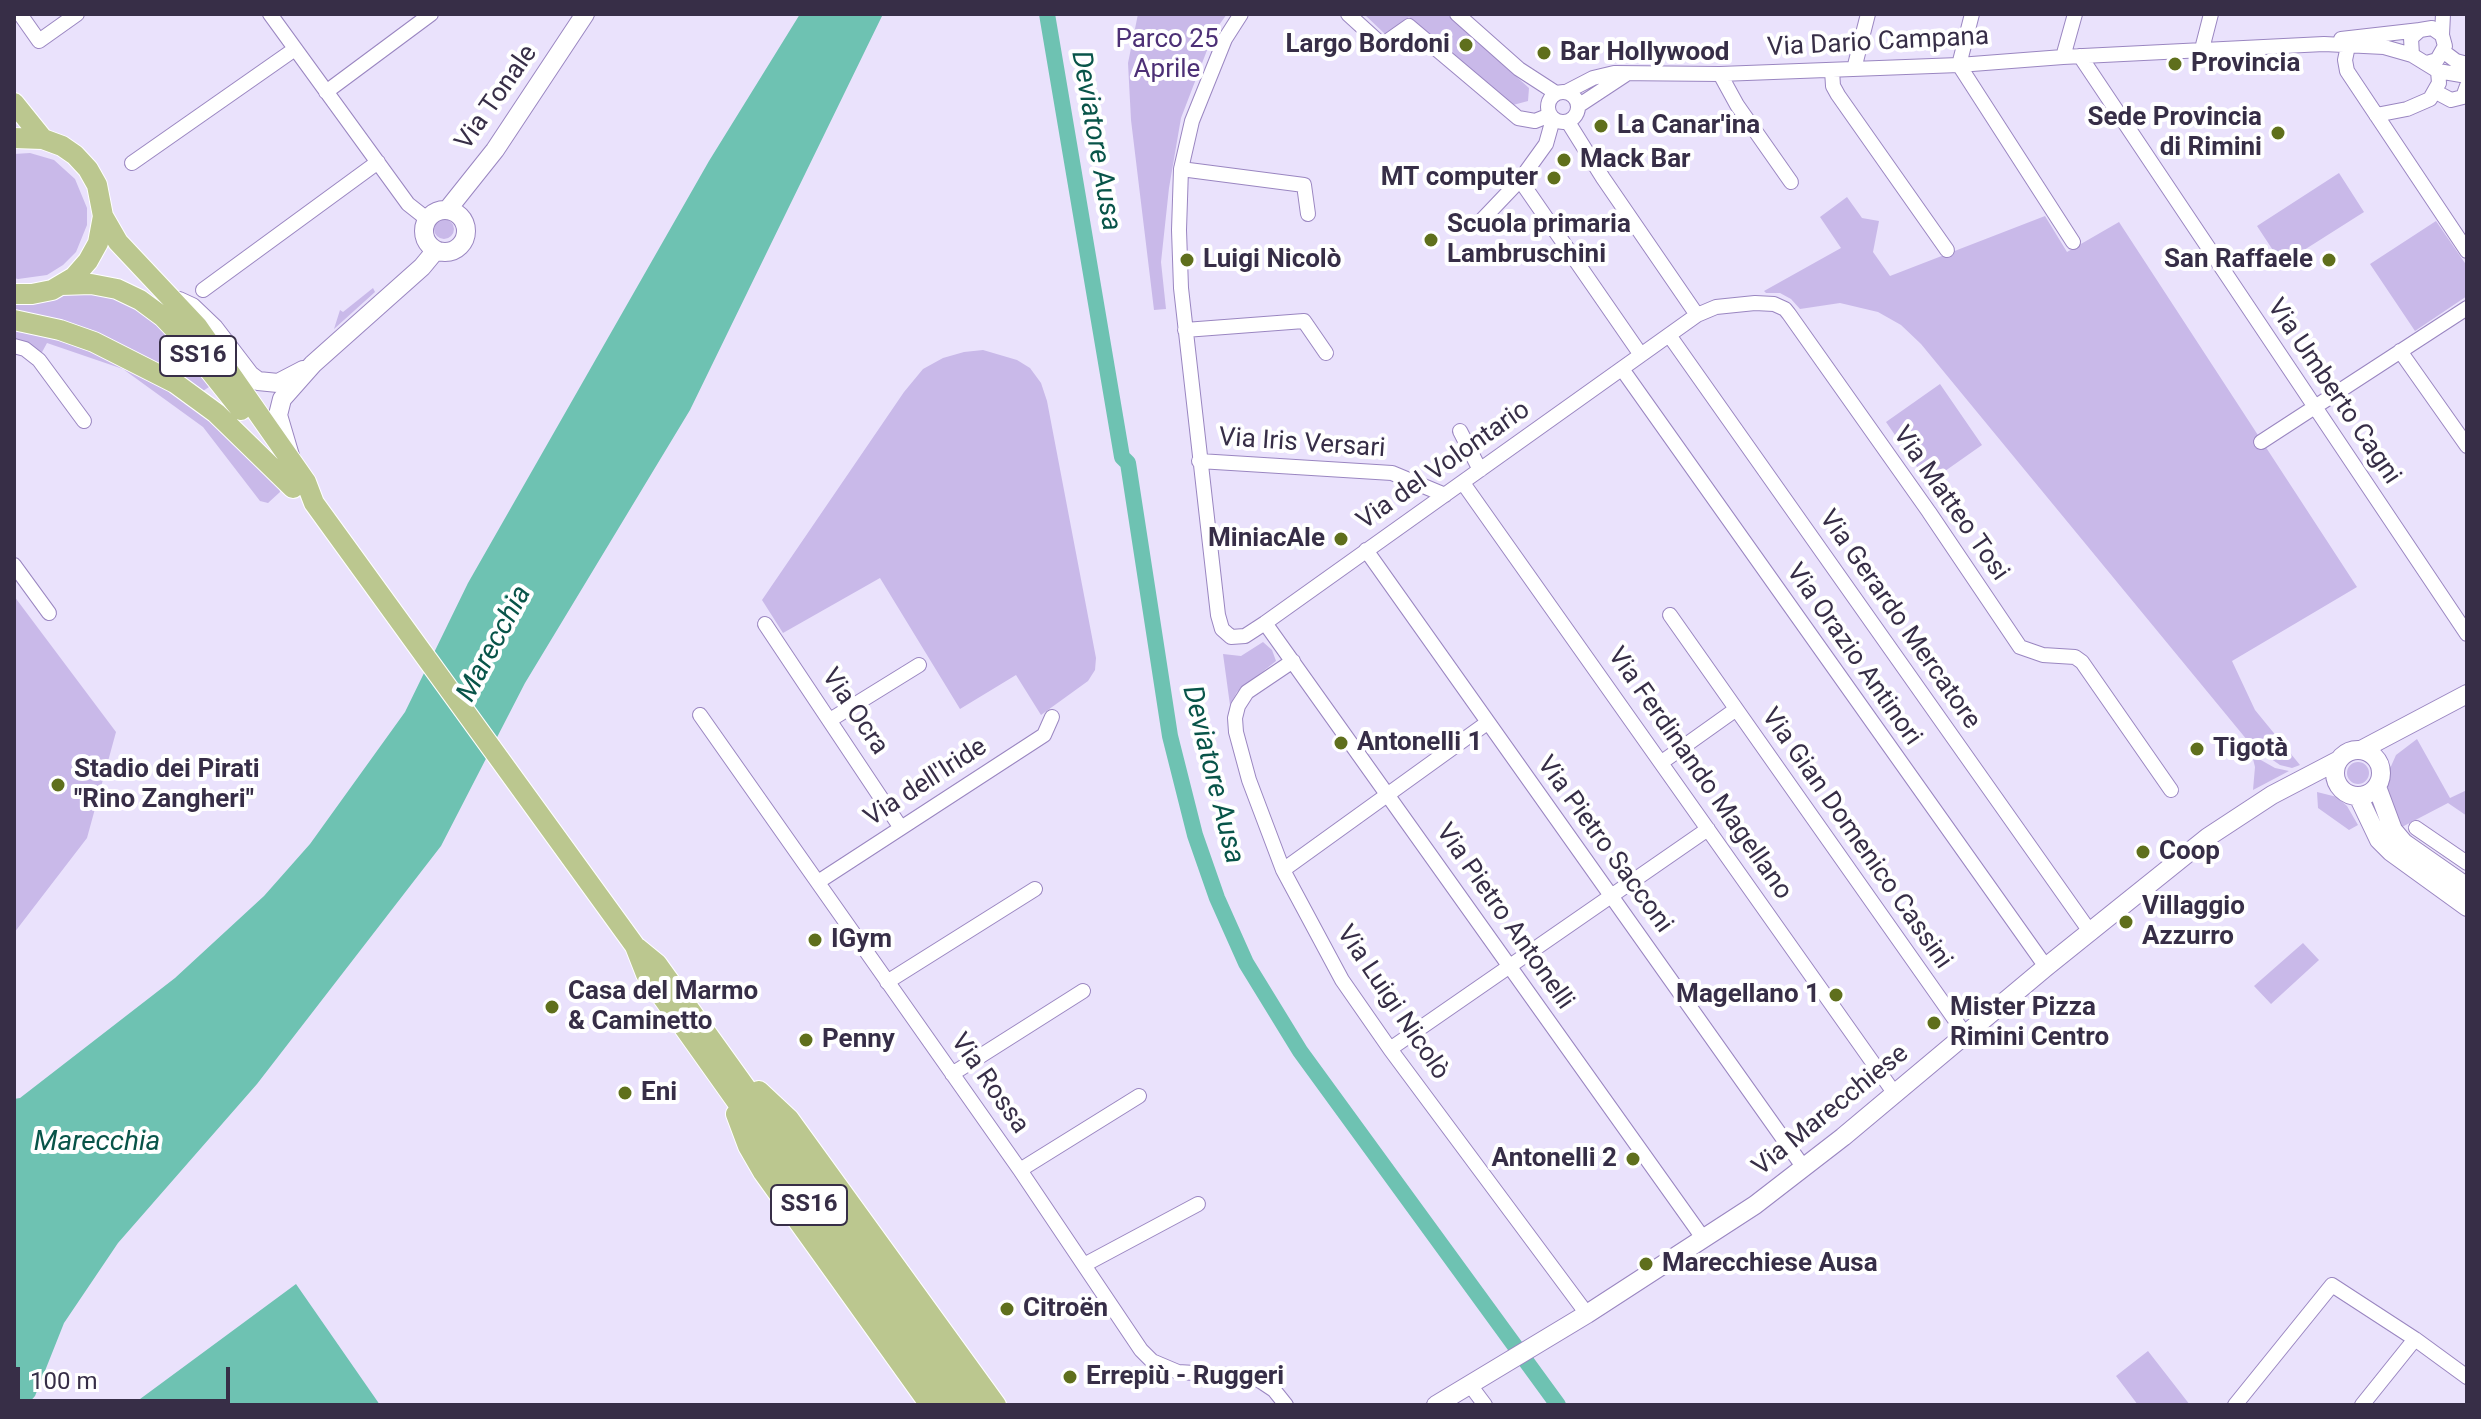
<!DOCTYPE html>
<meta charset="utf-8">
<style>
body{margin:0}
#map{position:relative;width:2481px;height:1419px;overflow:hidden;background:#eae2fc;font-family:Roboto,sans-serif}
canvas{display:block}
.frame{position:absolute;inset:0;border:16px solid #372e47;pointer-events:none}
.scale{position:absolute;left:16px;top:1367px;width:214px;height:36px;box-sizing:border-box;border:4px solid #372e47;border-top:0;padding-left:10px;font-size:24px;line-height:28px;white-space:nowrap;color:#372e47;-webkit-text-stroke:6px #fff;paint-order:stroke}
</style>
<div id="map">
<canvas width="2481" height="1419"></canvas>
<div class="frame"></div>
<div class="scale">100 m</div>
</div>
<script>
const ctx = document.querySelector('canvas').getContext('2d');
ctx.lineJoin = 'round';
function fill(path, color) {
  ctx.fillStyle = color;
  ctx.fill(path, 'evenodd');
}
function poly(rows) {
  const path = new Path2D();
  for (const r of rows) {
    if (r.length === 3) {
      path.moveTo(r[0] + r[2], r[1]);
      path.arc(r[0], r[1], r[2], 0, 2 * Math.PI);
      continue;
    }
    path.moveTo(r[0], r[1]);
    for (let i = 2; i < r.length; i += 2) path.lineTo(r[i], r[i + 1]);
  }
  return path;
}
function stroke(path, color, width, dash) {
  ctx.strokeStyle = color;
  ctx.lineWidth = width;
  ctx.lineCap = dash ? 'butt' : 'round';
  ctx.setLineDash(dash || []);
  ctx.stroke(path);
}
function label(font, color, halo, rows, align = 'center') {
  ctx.font = font + ' Roboto,sans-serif';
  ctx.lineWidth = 8;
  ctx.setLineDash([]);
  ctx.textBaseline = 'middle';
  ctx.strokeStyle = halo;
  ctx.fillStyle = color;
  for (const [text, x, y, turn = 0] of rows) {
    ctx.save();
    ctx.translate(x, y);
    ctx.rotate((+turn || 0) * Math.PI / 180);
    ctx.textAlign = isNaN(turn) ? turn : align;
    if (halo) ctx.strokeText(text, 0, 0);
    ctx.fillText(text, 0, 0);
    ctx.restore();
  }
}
fill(poly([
 [1138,14,1227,14,1214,32,1181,118,1169,188,1161,262,1166,309,1154,310,1131,120,1128,63],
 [1364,14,1447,14,1529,88,1528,101,1513,105,1409,17,1386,35],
 [30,153,54,160,75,179,87,208,87,225,76,252,63,265,47,275,18,279,14,278,14,154],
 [2339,173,2364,212,2282,264,2257,226],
 [1847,197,1862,218,1879,221,1873,252,1890,276,2045,216,2067,252,2119,222,2357,587,2232,661,2255,710,2300,765,2292,768,2280,765,2252,746,1921,344,1901,325,1878,312,1840,303,1800,309,1791,299,1780,293,1766,293,1764,291,1841,248,1820,217],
 [444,229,10],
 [2436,221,2467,266,2467,296,2415,331,2370,264],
 [373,288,375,292,334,329,340,310,343,312],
 [92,289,149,313,211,384,209,387,203,391,199,390,155,363,99,335,14,311,14,301,72,290],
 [14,324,73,339,205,411,279,487,280,492,268,503,260,501,203,427,123,369,47,343,41,354,14,340],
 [983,350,1017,360,1030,368,1041,383,1047,401,1096,658,1095,670,1088,681,1041,715,1016,675,960,709,880,578,783,633,762,600,904,392,923,369,943,358,964,352],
 [1940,384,1982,445,1928,483,1886,422],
 [14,596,116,732,87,838,14,933],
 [1263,642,1272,650,1276,661,1237,692,1230,705,1223,654,1241,656],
 [2417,739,2450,798,2467,790,2467,816,2448,803,2402,827,2388,792,2388,773,2396,755],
 [2252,755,2275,768,2289,771,2253,790,2255,767],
 [2358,773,11],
 [2317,792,2337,797,2347,806,2358,825,2349,830,2318,808],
 [2303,943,2319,960,2271,1004,2254,986],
 [2148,1351,2190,1405,2138,1405,2116,1376]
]), '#c9b9e9');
fill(poly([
 [800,14,883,14,690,410,525,683,441,846,257,1084,118,1243,64,1323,35,1396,27,1405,14,1405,14,1099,20,1098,175,978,264,896,310,844,405,712,468,583,709,161],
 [296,1284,380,1405,131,1405,136,1402]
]), '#6ec2b2');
stroke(poly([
 [1047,14,1122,457,1128,463,1170,736,1195,835,1217,898,1246,963,1300,1051,1558,1405]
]), '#6ec2b2', 16);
const street = poly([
 [20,14,39,41,77,14],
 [270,14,408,204,427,219],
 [1241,14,1225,39,1192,121,1181,169,1179,230,1181,288,1218,615,1222,629,1231,637,1245,636,1265,623,1697,315,1716,307,1755,303,1774,304,1785,309,1789,314,1929,512,2020,647,2043,655,2075,657,2082,662,2171,790],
 [1348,14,1382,45,1409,26,1518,118,1535,121,1550,115],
 [1457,14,1519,69,1556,93],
 [1972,14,1959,65,2073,242],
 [2442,35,2443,14],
 [2341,39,2420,30],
 [2348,46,2345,60,2347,71,2467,251],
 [2202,49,2211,14],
 [2444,52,2456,61,2467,64],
 [2080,56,2467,634],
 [2063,57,2075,14],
 [2427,63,2437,60,2445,46,2442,35,2432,28,2420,30,2411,38,2412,55,2438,71,2467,76],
 [1854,69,1868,14],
 [1832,70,1833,86,1838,95,1947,250],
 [1720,74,1737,105,1791,182],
 [1563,107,15],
 [326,92,431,14],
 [1566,92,1593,78,1614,73,1720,74,1959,65,2063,57,2324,44,2384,47,2412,55],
 [2436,92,2451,100,2463,97,2467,86],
 [1578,106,1625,75],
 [2376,115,2407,109,2430,99,2439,83,2438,71],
 [1568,122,1603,178,1697,315],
 [132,163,295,49],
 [1181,169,1304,185,1308,214],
 [1520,180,1641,355],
 [1480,222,1520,180,1546,144,1553,119],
 [203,290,378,162],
 [1185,330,1304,321,1326,353],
 [1669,335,2091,933],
 [14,346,25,349,39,360,84,421],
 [2400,351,2467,446],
 [1622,369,2046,967],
 [1460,431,1480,470],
 [2261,442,2467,308],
 [1199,461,1392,473,1445,495],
 [1463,483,1895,1094],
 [1366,550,1804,1168],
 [14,565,49,613],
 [1670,615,1965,1034],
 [1265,623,1703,1238],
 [765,624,901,828],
 [1293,661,1247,692,1238,706,1235,718,1236,732,1249,780,1283,870,1342,980,1390,1049,1587,1314],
 [700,715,1020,1170,1141,1350,1152,1361,1178,1372,1244,1376,1259,1380,1274,1390,1286,1405],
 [830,720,919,665],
 [1662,762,1735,710],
 [2416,828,2467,863],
 [1283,870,1487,723],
 [818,882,1044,735,1052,717],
 [887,982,1035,889],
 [1390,1049,1708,829],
 [952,1074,1083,991],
 [1020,1170,1139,1096],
 [1084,1265,1198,1204],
 [1470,1385,1485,1405],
 [2235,1405,2332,1285,2415,1339,2467,1377],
 [2362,1405,2415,1339]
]);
const secondary = poly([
 [448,209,495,150,585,14],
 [445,231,21],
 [179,301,192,307,214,328,250,375,258,381,278,383,303,370],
 [291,459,278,415,282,399,313,364,422,267,436,250],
 [2358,773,23],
 [2361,750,2467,694],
 [2377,787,2393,830,2404,843,2467,887],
 [2358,796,2379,840,2391,852,2467,907],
 [1436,1405,1587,1314,1755,1205,1843,1137,2046,967,2208,837,2272,795,2339,760]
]);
const primary = poly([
 [14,103,43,139],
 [14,138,43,139,62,146,75,155,88,169,97,185,103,216,98,243,88,261,74,277,52,290,32,294,14,294],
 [103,216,118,242,197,326,306,482,314,503,635,946,657,964,973,1405],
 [61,285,91,284,117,289,140,300,163,317,187,342,241,410],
 [14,320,60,330,94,342,175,383,216,413,293,488],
 [635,946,646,974,952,1405],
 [759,1091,789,1119,996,1405],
 [736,1114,748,1146,763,1172,930,1405]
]);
stroke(street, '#9a86c1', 16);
stroke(secondary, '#9a86c1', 20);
stroke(primary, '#fff', 22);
stroke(street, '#fff', 14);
stroke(secondary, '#fff', 18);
stroke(primary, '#bbc78f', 20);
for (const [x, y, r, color] of [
 [1466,45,8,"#5f6f1c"],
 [1544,53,8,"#5f6f1c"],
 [2175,64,8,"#5f6f1c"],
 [1601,126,8,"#5f6f1c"],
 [2278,133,8,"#5f6f1c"],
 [1564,160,8,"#5f6f1c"],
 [1554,178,8,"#5f6f1c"],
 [1431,240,8,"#5f6f1c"],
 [1187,260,8,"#5f6f1c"],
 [2329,260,8,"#5f6f1c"],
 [1341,539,8,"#5f6f1c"],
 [1341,743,8,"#5f6f1c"],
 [2197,749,8,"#5f6f1c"],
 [58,785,8,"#5f6f1c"],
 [2143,852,8,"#5f6f1c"],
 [2126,922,8,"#5f6f1c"],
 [815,940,8,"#5f6f1c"],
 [1836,995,8,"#5f6f1c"],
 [552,1007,8,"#5f6f1c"],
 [1934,1023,8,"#5f6f1c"],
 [806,1040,8,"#5f6f1c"],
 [625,1093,8,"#5f6f1c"],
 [1633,1159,8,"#5f6f1c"],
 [1646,1264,8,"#5f6f1c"],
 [1007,1309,8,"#5f6f1c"],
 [1070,1377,8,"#5f6f1c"]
]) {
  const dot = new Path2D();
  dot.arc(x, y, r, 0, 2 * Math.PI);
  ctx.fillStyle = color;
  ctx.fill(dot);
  stroke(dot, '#fff', 3);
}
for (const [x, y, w] of [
 [198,356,76],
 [809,1205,76]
]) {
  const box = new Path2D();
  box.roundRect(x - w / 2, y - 20, w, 40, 6);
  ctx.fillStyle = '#fff';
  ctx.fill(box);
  stroke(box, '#372e47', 2);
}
label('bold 24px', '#372e47', null, [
 ["SS16",198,356],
 ["SS16",809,1205]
]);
label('26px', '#4d3076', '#fff', [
 ["Parco 25",1167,40],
 ["Aprile",1167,70]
]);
label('26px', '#372e47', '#fff', [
 ["Via Dario Campana",1878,43,-3],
 ["Via Tonale",497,98,-55],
 ["Via Umberto Cagni",2333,392,56],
 ["Via Iris Versari",1302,444,4],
 ["Via del Volontario",1444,466,-35],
 ["Via Matteo Tosi",1950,504,55],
 ["Via Gerardo Mercatore",1899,620,55],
 ["Via Orazio Antinori",1853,655,55],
 ["Via Ocra",854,712,56],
 ["Via Ferdinando Magellano",1699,774,55],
 ["Via dell'Iride",926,783,-33],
 ["Via Gian Domenico Cassini",1856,839,55],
 ["Via Pietro Sacconi",1604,845,54],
 ["Via Pietro Antonelli",1504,917,55],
 ["Via Luigi Nicolò",1392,1003,56],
 ["Via Rossa",989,1084,55],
 ["Via Marecchiese",1831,1111,-39]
]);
label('bold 26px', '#372e47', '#fff', [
 ["Largo Bordoni",1450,45,"right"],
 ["Bar Hollywood",1560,53],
 ["Provincia",2191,64],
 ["Sede Provincia",2262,118,"right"],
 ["di Rimini",2262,148,"right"],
 ["La Canar'ina",1617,126],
 ["Mack Bar",1580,160],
 ["MT computer",1538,178,"right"],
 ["Scuola primaria",1447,225],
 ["Lambruschini",1447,255],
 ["Luigi Nicolò",1203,260],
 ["San Raffaele",2313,260,"right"],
 ["MiniacAle",1325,539,"right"],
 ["Antonelli 1",1357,743],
 ["Tigotà",2213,749],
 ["Stadio dei Pirati",74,770],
 ["\"Rino Zangheri\"",74,800],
 ["Coop",2159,852],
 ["Villaggio",2142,907],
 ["Azzurro",2142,937],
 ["IGym",831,940],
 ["Casa del Marmo",568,992],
 ["& Caminetto",568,1022],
 ["Magellano 1",1820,995,"right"],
 ["Mister Pizza",1950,1008],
 ["Rimini Centro",1950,1038],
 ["Penny",822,1040],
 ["Eni",641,1093],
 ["Antonelli 2",1617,1159,"right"],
 ["Marecchiese Ausa",1662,1264],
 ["Citroën",1023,1309],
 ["Errepiù - Ruggeri",1086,1377]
], 'left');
label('italic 28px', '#085449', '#fff', [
 ["Deviatore Ausa",1095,141,80],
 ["Marecchia",495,644,-62],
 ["Deviatore Ausa",1212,775,76],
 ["Marecchia",97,1143]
]);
</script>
